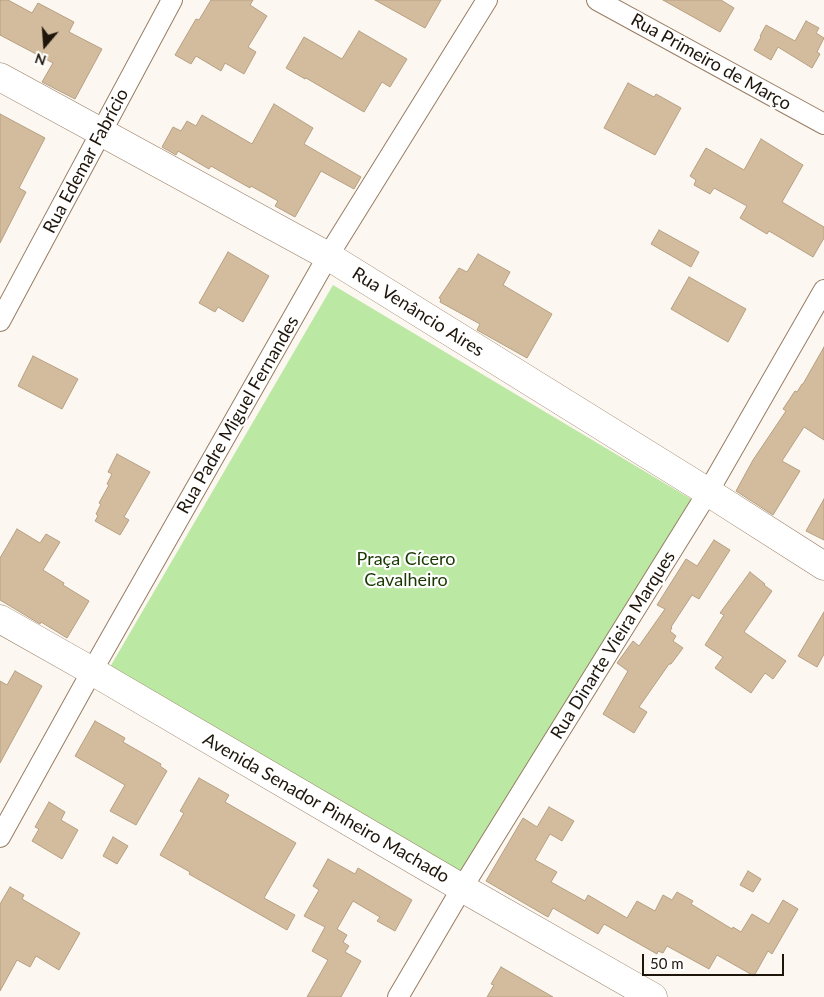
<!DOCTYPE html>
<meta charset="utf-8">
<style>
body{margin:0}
#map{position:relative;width:824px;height:997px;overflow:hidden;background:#fdf7f1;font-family:Lato,sans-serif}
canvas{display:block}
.north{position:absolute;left:20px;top:20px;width:50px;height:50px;-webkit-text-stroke:4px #fff;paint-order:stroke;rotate:198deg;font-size:14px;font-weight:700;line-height:20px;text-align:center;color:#1f160b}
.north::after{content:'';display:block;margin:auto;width:18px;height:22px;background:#1f160b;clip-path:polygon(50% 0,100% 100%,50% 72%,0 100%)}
.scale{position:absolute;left:642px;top:954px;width:142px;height:22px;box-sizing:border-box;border:2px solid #1f160b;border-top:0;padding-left:6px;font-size:15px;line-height:18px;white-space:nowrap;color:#1f160b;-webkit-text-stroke:4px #fff;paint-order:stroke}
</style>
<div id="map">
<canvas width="824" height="997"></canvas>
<div class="north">N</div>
<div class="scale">50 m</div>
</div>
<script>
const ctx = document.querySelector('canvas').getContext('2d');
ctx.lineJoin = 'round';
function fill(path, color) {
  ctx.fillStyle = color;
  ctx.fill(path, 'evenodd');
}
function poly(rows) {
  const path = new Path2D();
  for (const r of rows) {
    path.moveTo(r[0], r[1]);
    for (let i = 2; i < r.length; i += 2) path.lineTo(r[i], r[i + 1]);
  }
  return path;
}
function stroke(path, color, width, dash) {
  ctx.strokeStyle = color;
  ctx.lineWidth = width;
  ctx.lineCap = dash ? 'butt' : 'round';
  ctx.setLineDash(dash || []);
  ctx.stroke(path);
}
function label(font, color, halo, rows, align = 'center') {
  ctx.font = font + ' Lato,sans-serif';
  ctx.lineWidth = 4.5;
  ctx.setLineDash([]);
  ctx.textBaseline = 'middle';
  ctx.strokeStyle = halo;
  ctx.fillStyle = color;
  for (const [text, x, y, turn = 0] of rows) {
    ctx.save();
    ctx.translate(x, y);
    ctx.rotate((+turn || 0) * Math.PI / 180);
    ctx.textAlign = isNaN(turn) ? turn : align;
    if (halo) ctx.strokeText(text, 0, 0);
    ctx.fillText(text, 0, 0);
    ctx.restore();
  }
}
fill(poly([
 [333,285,691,499,461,873,110,667]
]), '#bbe8a3');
const building = poly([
 [0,0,8,0,32,13,38,3,74,22,69,32,102,49,75,99,42,82,53,63,0,35,0,0],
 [211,0,253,0,250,5,267,16,248,47,256,52,244,74,225,63,221,71,196,56,191,64,175,55,196,19,199,20,211,0],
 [375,0,441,0,425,28,375,0],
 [663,0,721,0,734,8,720,32,663,0],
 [806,21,819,28,816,33,824,38,817,52,820,54,812,68,778,47,771,60,754,50,761,37,760,36,766,25,795,41,806,21],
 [359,31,407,59,390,87,382,82,364,112,306,78,305,79,286,68,304,37,342,59,359,31],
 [628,83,654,97,656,94,681,108,655,155,604,128,628,83],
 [274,104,313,128,304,144,361,177,354,189,321,171,295,217,275,206,278,201,251,186,250,188,211,166,209,169,178,151,176,155,162,147,173,127,181,131,187,121,196,126,202,115,252,144,274,104],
 [0,114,45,138,19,188,26,192,0,243,0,114],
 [761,139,803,165,782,202,824,227,824,238,813,257,769,231,767,234,740,218,747,206,714,188,710,194,694,185,696,180,690,176,706,148,744,170,761,139],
 [659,230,699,252,691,267,651,244,659,230],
 [228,252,269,276,243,322,218,307,215,312,199,303,228,252],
 [478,254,510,272,503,285,552,314,527,358,477,330,480,324,440,302,441,299,439,298,459,268,467,272,478,254],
 [689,277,746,309,728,342,671,309,689,277],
 [824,347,824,440,804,427,782,461,800,471,773,515,736,491,753,460,786,411,783,409,795,391,797,392,802,384,803,384,824,347],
 [33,356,78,379,62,409,18,386,33,356],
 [117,454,150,472,124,517,129,520,120,535,95,521,98,516,96,514,101,504,99,503,109,485,107,484,112,474,108,472,117,454],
 [824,499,824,540,806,531,824,499],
 [17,529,40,543,46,534,60,542,43,570,64,583,63,585,89,601,67,638,41,622,40,624,0,600,0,558,17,529],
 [714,540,730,550,699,599,692,595,671,627,672,628,670,631,676,636,673,641,683,648,671,664,669,664,639,707,647,712,634,733,603,714,628,671,617,663,633,641,639,646,665,609,657,605,686,559,697,566,714,540],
 [750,572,765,584,764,585,772,591,744,632,786,661,773,679,765,673,751,693,715,668,723,657,705,645,724,615,720,613,750,572],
 [824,612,824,654,817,667,798,656,824,612],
 [15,671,42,686,0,763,0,681,7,685,15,671],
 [95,721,125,738,123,742,161,764,160,766,167,771,136,825,110,811,125,785,75,756,95,721],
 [199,778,229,795,225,802,296,843,264,898,295,915,287,930,189,874,190,872,160,855,184,813,180,811,199,778],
 [49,802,65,812,61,820,78,830,62,859,32,841,39,829,35,827,49,802],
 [549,807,574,821,562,841,550,834,535,860,557,872,551,882,585,901,588,895,627,918,637,901,655,911,663,895,672,900,677,892,693,901,691,904,732,929,733,927,741,932,752,914,769,924,783,900,798,909,772,954,768,951,754,976,717,955,709,969,667,946,663,953,658,951,657,954,604,924,598,934,553,908,548,917,486,881,523,818,537,827,549,807],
 [113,837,128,846,117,864,103,856,113,837],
 [328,859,355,874,358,868,412,900,395,931,377,921,380,917,353,901,337,929,347,935,343,942,349,946,345,952,361,961,341,997,307,997,328,960,312,951,325,927,304,916,319,890,313,886,328,859],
 [748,871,761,879,753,892,740,885,748,871],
 [10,887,24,895,22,899,80,933,59,970,36,956,30,967,17,960,0,991,0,904,10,887],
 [501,967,553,997,487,997,494,985,491,984,501,967]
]);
fill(building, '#d2bc9d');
stroke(building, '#b6a082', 1);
const street = poly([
 [597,0,824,124],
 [0,321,172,0],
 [0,837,92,671,328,256,487,0],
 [398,997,462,888,708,492,824,290]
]);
const secondary = poly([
 [0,77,101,132,328,256,708,492,824,566],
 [0,619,92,671,462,888,653,997]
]);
stroke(street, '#977d63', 22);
stroke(secondary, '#977d63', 29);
stroke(street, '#fff', 20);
stroke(secondary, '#fff', 28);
label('18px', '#1f160b', '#fff', [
 ["Rua Primeiro de Março",711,62,29],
 ["Rua Edemar Fabrício",86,161,-62],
 ["Rua Venâncio Aires",418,312,32],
 ["Rua Padre Miguel Fernandes",238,415,-60],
 ["Rua Dinarte Vieira Marques",613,645,-58],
 ["Avenida Senador Pinheiro Machado",326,808,30]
]);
label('18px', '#193900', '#fff', [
 ["Praça Cícero",406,559],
 ["Cavalheiro",406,580]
]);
</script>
